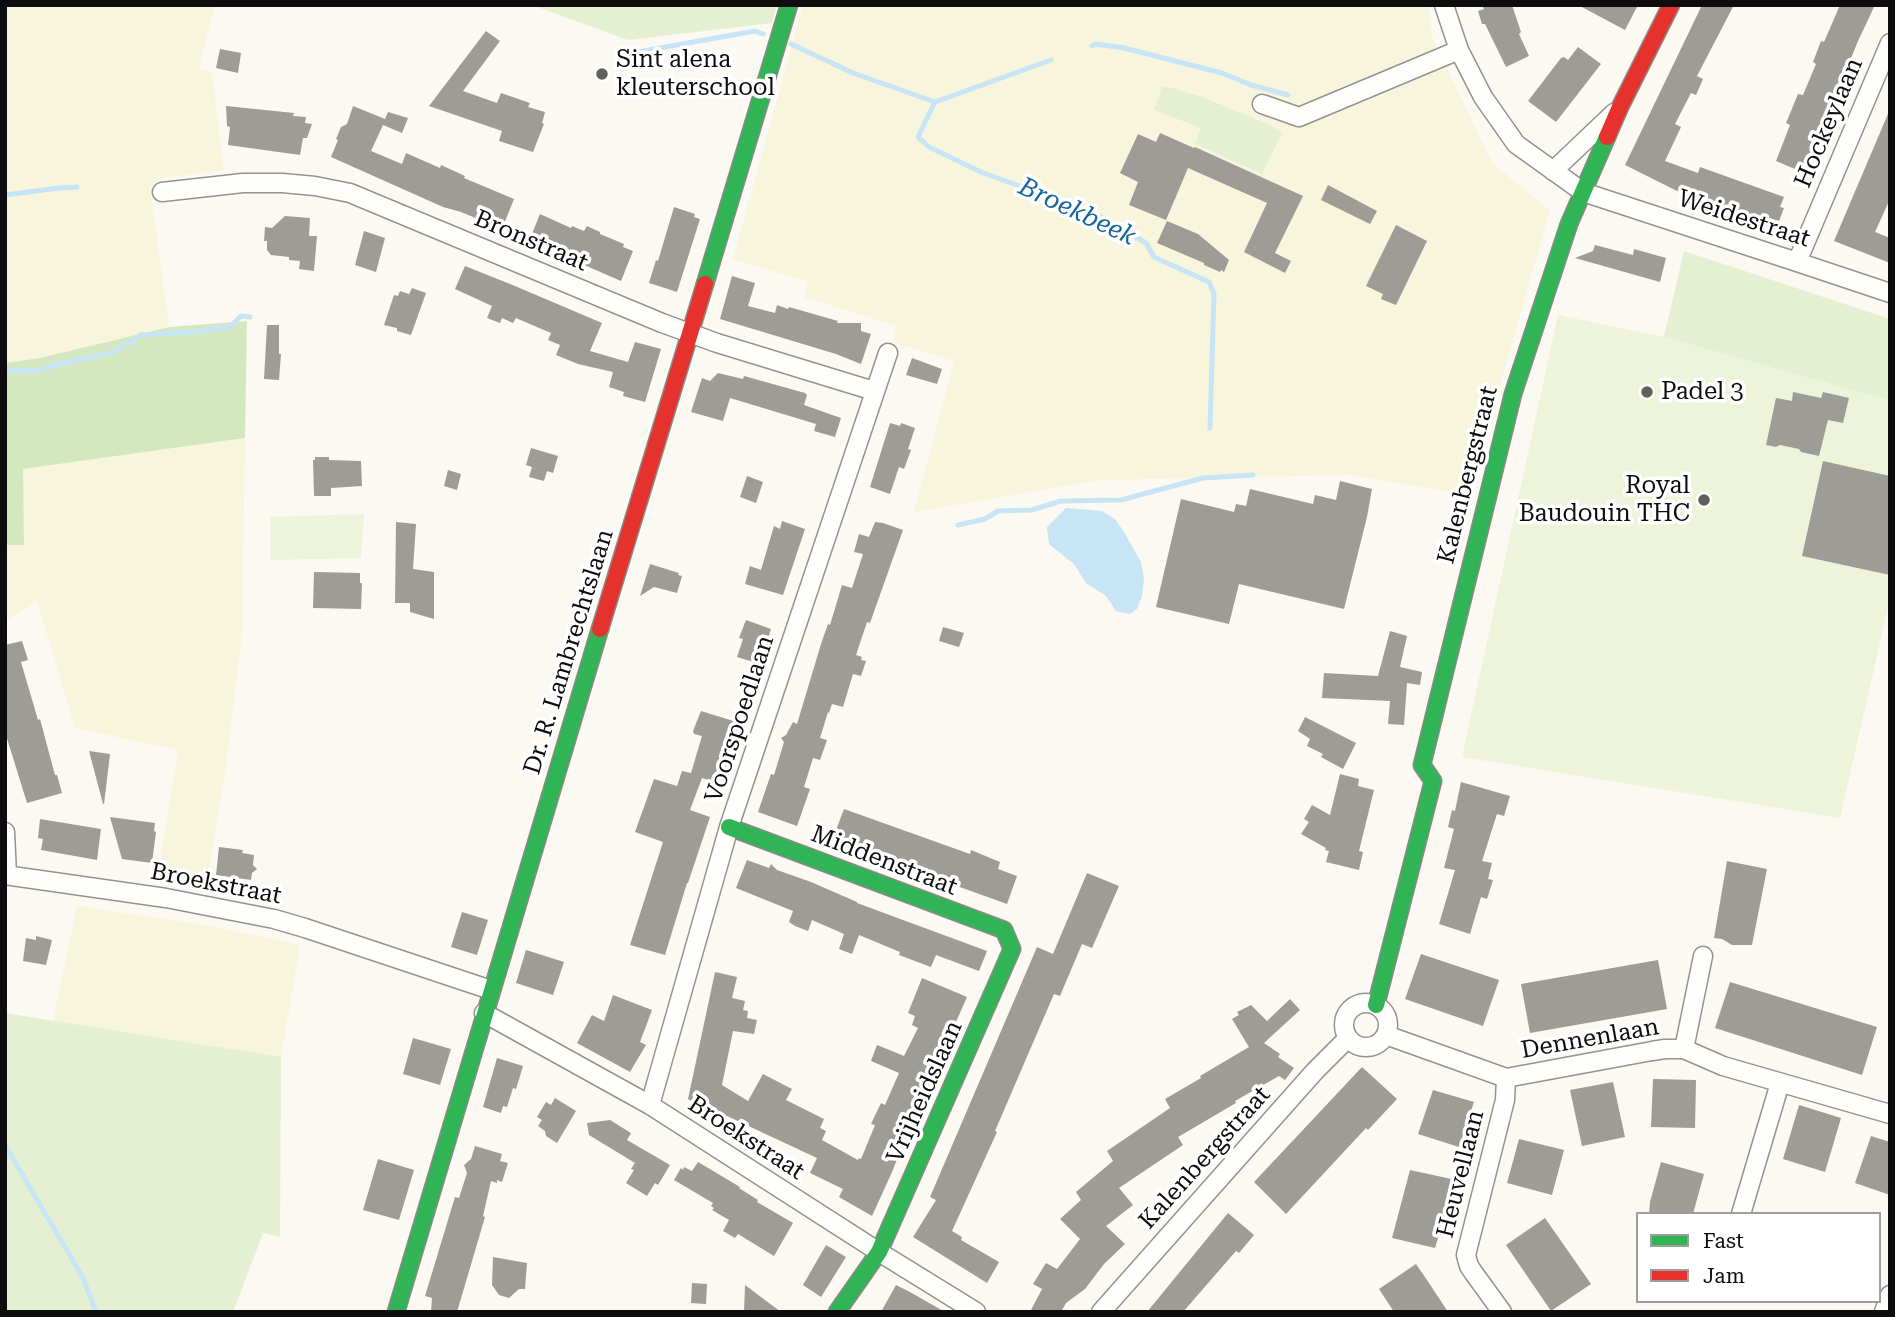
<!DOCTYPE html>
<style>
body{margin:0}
#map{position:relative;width:1895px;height:1317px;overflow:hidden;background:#fbf9f1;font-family:"Roboto Serif",serif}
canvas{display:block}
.frame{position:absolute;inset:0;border:7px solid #0d0d0d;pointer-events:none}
.legend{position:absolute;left:1636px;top:1212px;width:245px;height:91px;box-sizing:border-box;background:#fff;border:2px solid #9e9e9e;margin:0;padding:9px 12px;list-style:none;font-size:21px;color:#0d0d0d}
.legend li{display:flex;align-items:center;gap:14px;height:35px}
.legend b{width:35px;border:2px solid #9e9e9e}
</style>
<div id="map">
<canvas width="1895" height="1317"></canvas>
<div class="frame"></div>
<ul class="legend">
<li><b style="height:9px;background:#30b455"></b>Fast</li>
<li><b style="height:9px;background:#e5322d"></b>Jam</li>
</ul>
</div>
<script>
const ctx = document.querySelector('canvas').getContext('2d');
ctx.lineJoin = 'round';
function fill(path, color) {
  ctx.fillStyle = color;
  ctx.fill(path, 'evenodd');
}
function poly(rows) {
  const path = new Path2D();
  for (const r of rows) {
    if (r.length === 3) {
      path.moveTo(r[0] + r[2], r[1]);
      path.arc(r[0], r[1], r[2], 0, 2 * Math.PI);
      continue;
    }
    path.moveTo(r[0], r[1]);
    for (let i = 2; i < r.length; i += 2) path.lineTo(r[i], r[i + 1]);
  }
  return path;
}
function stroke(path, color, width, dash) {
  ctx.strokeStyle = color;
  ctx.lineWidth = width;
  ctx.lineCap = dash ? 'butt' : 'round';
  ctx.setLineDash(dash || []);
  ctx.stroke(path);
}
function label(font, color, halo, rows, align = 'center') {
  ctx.font = font + ' "Roboto Serif",serif';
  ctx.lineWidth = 7;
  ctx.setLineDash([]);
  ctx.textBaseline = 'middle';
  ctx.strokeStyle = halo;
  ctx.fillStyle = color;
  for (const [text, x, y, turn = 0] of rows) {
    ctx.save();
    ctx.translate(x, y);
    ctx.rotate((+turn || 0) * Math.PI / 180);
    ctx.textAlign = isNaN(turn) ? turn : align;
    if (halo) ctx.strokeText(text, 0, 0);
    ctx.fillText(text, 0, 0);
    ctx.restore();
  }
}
fill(poly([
 [5,5,215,5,199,69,212,72,224,170,158,179,150,187,169,327,40,358,5,363],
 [803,5,1428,5,1433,40,1493,164,1550,210,1469,495,1348,475,1101,480,914,512,954,361,893,342,897,326,804,297,808,282,733,259],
 [245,438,242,634,227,759,206,889,157,880,178,750,75,728,37,601,5,621,5,545,24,544,22,469],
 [77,906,211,926,300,945,281,1057,53,1021]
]), '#f8f5dd');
fill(poly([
 [532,5,777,5,772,23,628,40],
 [1162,87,1169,87,1205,98,1270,125,1282,133,1262,174,1195,144,1201,128,1154,110],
 [1684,251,1890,319,1890,401,1664,337],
 [5,1013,281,1057,280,1237,263,1233,233,1312,5,1312]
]), '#e4f0d1');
fill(poly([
 [247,321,245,438,23,469,24,545,5,545,5,363,40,358,169,327]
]), '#d4e8bf');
fill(poly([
 [1558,315,1664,337,1890,401,1890,599,1840,818,1462,757],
 [364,514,361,558,271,560,270,517]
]), '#eef4da');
fill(poly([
 [1066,508,1102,511,1115,519,1124,532,1141,562,1144,579,1142,596,1137,609,1130,614,1116,611,1106,596,1086,583,1074,564,1049,544,1047,527]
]), '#c7e5f4');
stroke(poly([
 [791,44,853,73,935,102,1051,60],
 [1092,46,1096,44,1124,48,1222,73,1251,85,1288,95],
 [632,53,755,31,763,34],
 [935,102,918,137,929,147,983,173,1082,208,1115,224,1146,243,1154,257,1209,282,1214,294,1210,428],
 [5,195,59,188,77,187],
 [5,372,18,370,36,371,59,364,115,352,123,345,133,342,140,335,191,332,230,327,241,316,250,317],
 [958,525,985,519,998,511,1032,510,1061,501,1121,500,1203,478,1253,475],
 [5,1145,83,1278,96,1312]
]), '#c7e5f4', 5);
fill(poly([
 [1482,5,1512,5,1521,32,1519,34,1529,56,1506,67,1485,24,1482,24,1478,11,1484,9],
 [1578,5,1638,5,1625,30],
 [1702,5,1734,5,1697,76,1703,79,1696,95,1691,93,1675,124,1681,127,1665,161,1698,173,1700,167,1784,197,1780,207,1784,208,1779,221,1776,220,1775,223,1675,190,1625,165],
 [1840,5,1875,5,1858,41,1811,157,1810,156,1802,172,1776,161,1790,125,1786,123,1798,94,1803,95,1816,64,1813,62,1821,41,1824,42],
 [486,31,500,41,463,91,497,103,501,93,530,103,528,107,545,112,542,123,544,124,533,152,499,141,502,131,429,106],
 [1578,47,1601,64,1556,122,1528,101,1561,58,1564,57,1568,60],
 [220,49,241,53,238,73,216,68],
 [226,106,294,113,293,116,306,117,305,123,312,124,307,138,303,138,300,155,228,145,230,127,227,126],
 [353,106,385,119,388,112,408,118,402,133,383,125,371,151,402,164,406,153,440,168,441,165,465,176,464,178,514,199,502,229,461,212,443,207,331,157,338,140,336,139,341,127,347,124],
 [1890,109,1890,199,1875,232,1890,238,1890,263,1834,241],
 [1160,133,1194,148,1195,147,1303,196,1275,253,1291,261,1285,273,1244,252,1267,203,1188,168,1166,220,1129,205,1138,182,1120,173,1138,134,1156,142],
 [1328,185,1377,211,1370,224,1321,200],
 [674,207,695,214,694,217,700,219,677,292,649,283,656,260,658,261],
 [540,214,571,228,572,226,584,231,587,226,600,232,600,234,624,244,623,247,633,251,621,281,529,241],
 [285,216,310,218,309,236,317,236,314,271,299,269,300,261,289,260,289,257,271,255,267,250,267,241,264,241,265,227,272,228],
 [1167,221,1198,234,1229,260,1224,272,1221,270,1220,272,1204,265,1204,263,1157,243],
 [1396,225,1427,241,1396,305,1381,299,1383,294,1366,286],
 [364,231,385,238,376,272,355,265],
 [1595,245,1633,255,1634,249,1666,258,1660,282,1575,258,1593,251],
 [465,266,515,286,602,323,590,351,628,362,635,342,661,349,645,402,623,396,624,392,609,387,613,372,578,364,556,355,560,345,548,340,551,333,516,318,513,323,502,318,500,323,487,318,492,306,455,289],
 [732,276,755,283,748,306,775,313,777,305,788,309,789,307,838,321,837,323,861,323,861,331,871,334,861,364,836,354,720,319],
 [412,288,426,293,411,335,397,331,397,328,384,325,394,295,398,296,400,291,409,294],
 [267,325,279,325,279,354,281,354,279,380,264,379],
 [912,358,942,369,937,384,906,375],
 [718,373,743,379,744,376,805,393,807,395,804,405,841,418,835,437,814,431,816,424,730,398,723,421,691,412,702,378,710,381],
 [1793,392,1821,398,1823,392,1849,398,1843,423,1828,420,1819,456,1801,452,1799,449,1780,445,1776,447,1766,445,1776,398,1792,401],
 [890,423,900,426,901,423,915,428,908,449,911,450,904,469,899,467,890,494,870,487],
 [531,448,558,456,553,473,547,471,544,481,529,477,532,467,526,465],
 [315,457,329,457,329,460,361,461,362,486,331,488,331,496,314,496,313,460,315,460],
 [1823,461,1890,476,1890,575,1802,556],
 [448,470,461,474,457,490,444,486],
 [747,476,763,482,756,503,740,497],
 [1340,481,1372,489,1367,517,1344,609,1239,584,1229,624,1156,607,1181,499,1234,512,1236,504,1246,506,1250,489,1313,504,1315,495,1336,500],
 [782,521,805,529,783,595,745,584,750,566,761,570,774,526,780,529],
 [396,522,416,524,413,569,434,572,434,619,410,612,410,603,395,603],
 [875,522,883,523,903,530,870,623,867,622,856,655,862,657,861,660,866,661,861,676,853,674,843,707,832,704,829,713,828,712,820,738,827,740,820,760,813,758,804,787,810,789,797,826,758,812,771,774,774,775,784,742,781,738,786,735,793,722,797,724,821,644,828,624,830,625,842,585,852,588,863,554,854,552,859,534,869,537],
 [650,564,679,573,678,575,682,576,677,593,654,587,640,596],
 [314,572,360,573,360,583,362,583,361,609,313,608],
 [746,620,771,629,760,664,737,657,743,639,739,638],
 [943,627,964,633,959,647,939,641],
 [1390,631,1407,636,1400,667,1422,672,1420,685,1407,683,1404,725,1388,724,1390,701,1322,698,1324,673,1378,676],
 [22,641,28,660,21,662,38,720,40,719,55,775,57,775,62,793,27,803,5,732,5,645],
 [701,711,740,723,737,734,740,739,734,741,727,763,728,767,723,775,713,778,712,781,702,778,690,810,710,817,688,883,687,883,665,955,630,945,663,842,635,832,654,779,677,786,682,771,691,773,702,736,694,734,693,731],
 [1305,717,1356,743,1343,769,1321,757,1323,754,1307,746,1310,739,1298,731],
 [89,751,110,754,104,804,103,804],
 [1340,774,1359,779,1358,786,1374,790,1359,851,1363,852,1359,870,1326,862,1329,851,1325,850,1326,848,1301,834,1309,822,1304,819,1312,805,1330,815],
 [1461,782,1510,796,1504,816,1497,814,1482,861,1492,863,1488,879,1493,880,1487,899,1481,897,1470,934,1439,924,1455,870,1444,868,1454,829,1448,827,1452,810,1455,811],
 [844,809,970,854,971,850,1000,862,998,869,1017,876,1007,904,832,841],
 [110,817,155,823,154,831,156,832,152,863,122,859],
 [40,819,101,829,97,860,41,850,43,839,38,838],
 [219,847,243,850,242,853,254,855,253,865,257,869,252,873,251,880,216,875],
 [747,860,769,868,771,864,777,870,811,882,857,902,857,903,987,951,979,971,936,955,931,967,899,955,900,952,859,935,852,954,839,949,844,934,812,920,808,931,795,926,789,922,793,911,736,888],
 [1727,861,1767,869,1752,945,1732,945,1722,939,1714,938],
 [1087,873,1119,886,1092,948,1082,944,1060,996,1054,994,995,1131,997,1132,952,1231,962,1237,961,1240,999,1262,987,1283,913,1237,936,1200,930,1197,1037,947,1053,954],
 [462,912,488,920,477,955,451,947],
 [36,936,52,940,46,965,23,961,26,938,36,940],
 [526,950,564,962,553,995,516,983],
 [1421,954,1499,980,1483,1026,1405,999],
 [1658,960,1667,1009,1530,1033,1521,984],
 [715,972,737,977,732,998,745,1001,743,1010,748,1011,747,1018,757,1020,754,1034,733,1031,722,1085,748,1101,763,1074,792,1089,786,1100,824,1119,820,1128,826,1131,822,1140,858,1160,859,1158,861,1159,875,1125,871,1124,881,1103,885,1105,899,1073,871,1061,877,1045,904,1056,918,1028,912,1025,915,1016,908,1013,922,978,967,997,948,1040,932,1079,934,1080,918,1108,892,1172,872,1216,839,1197,843,1189,810,1173,817,1158,727,1116,722,1120,688,1099],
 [1730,982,1877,1027,1862,1075,1715,1028],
 [613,995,652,1010,640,1042,646,1045,630,1072,577,1043,592,1015,604,1021],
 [1290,999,1300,1010,1264,1043,1280,1054,1278,1057,1294,1068,1285,1080,1279,1076,1235,1101,1236,1103,1178,1137,1183,1145,1119,1188,1133,1205,1106,1226,1125,1244,1104,1264,1085,1289,1066,1303,1061,1312,1030,1312,1042,1289,1033,1284,1046,1263,1057,1269,1080,1239,1060,1219,1081,1200,1076,1192,1113,1161,1107,1151,1170,1108,1165,1099,1201,1078,1200,1076,1249,1047,1232,1019,1239,1015,1237,1012,1251,1005,1267,1021],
 [413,1038,451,1049,440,1085,403,1074],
 [497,1058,523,1066,516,1089,513,1088,507,1107,503,1106,501,1113,483,1107],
 [1362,1067,1397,1099,1368,1130,1366,1128,1286,1214,1254,1182],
 [1653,1079,1696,1080,1695,1128,1651,1127],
 [1613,1082,1625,1137,1582,1146,1570,1090],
 [1433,1090,1474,1102,1459,1147,1418,1134],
 [555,1098,576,1111,557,1143,546,1136,545,1131,538,1126,542,1120,537,1117,546,1102,551,1105],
 [1799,1105,1841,1118,1825,1172,1783,1159],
 [610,1120,631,1133,627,1140,670,1165,658,1185,655,1183,647,1196,626,1183,634,1170,631,1169,635,1163,589,1135,587,1123],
 [1871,1136,1890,1142,1890,1195,1855,1183],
 [1519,1139,1564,1150,1552,1195,1507,1183],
 [475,1146,502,1154,500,1161,508,1163,502,1182,497,1180,497,1183,491,1181,483,1216,485,1217,457,1312,431,1312,432,1298,425,1296,455,1197,459,1198,467,1173,464,1165,471,1159],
 [378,1159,414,1170,399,1220,363,1210],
 [698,1162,740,1187,739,1188,758,1200,757,1202,793,1223,774,1256,738,1234,735,1238,723,1231,729,1220,712,1210,714,1208,711,1206,713,1203,674,1180,681,1168,683,1170,684,1167,692,1171],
 [1661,1162,1704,1174,1693,1214,1649,1214,1650,1202],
 [1410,1170,1456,1180,1435,1248,1392,1238],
 [1228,1213,1254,1235,1239,1253,1236,1251,1183,1312,1147,1312],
 [1545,1218,1591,1284,1551,1311,1506,1245],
 [826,1245,846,1257,821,1297,803,1285],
 [493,1257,527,1263,525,1289,519,1289,509,1298,499,1295,492,1285],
 [1416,1264,1429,1283,1448,1312,1394,1312,1379,1289],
 [692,1283,707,1284,706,1304,691,1303],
 [745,1285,781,1312,744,1312],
 [896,1285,910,1292,945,1312,881,1312]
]), '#9e9c97');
const street = poly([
 [1444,5,1459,50,1483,97,1516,144,1583,192,1797,262,1890,293],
 [1262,104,1299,117,1459,50],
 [1553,171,1614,113],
 [162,192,243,183,282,183,315,186,350,193,662,323,717,343,874,391],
 [1797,262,1890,43],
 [5,832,7,875],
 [5,875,166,898,274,919,305,928,491,990],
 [1366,1025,22],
 [484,1013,650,1105,879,1252,976,1312],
 [1386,1035,1506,1078,1652,1051,1665,1049,1684,1049,1723,1066,1890,1114],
 [1684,1049,1703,956],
 [650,1105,729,827,888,353],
 [1741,1214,1780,1083],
 [1101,1312,1315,1071,1348,1038],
 [1502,1312,1473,1272,1469,1266,1466,1255,1505,1100,1506,1078],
 [1884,1312,1890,1295]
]);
const fast = poly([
 [705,284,789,5],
 [729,827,1004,930,1012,949,879,1252,837,1312],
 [1376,1005,1433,781,1422,765,1513,394,1569,224,1607,137],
 [396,1312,600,629]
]);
const jam = poly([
 [1607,137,1620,107,1671,5],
 [600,629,705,284]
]);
stroke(street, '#949390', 21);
stroke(fast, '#8b8a86', 19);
stroke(jam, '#8b8a86', 19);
stroke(street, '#fefefd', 18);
stroke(fast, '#30b455', 16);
stroke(jam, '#e5322d', 16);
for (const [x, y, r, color] of [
 [602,74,7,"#60605d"],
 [1647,392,7,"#60605d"],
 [1704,500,7,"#60605d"]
]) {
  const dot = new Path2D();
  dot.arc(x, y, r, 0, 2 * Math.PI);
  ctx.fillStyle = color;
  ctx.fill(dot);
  stroke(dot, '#fff', 2.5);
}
label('24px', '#0d0d0d', '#fff', [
 ["Sint alena",616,60],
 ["kleuterschool",616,88],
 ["Padel 3",1661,392],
 ["Royal",1690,486,"right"],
 ["Baudouin THC",1690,514,"right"]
], 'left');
label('24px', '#0d0d0d', '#fff', [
 ["Hockeylaan",1829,123,-67],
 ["Weidestraat",1744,219,18],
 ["Bronstraat",531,241,23],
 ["Kalenbergstraat",1468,475,-76],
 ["Dr. R. Lambrechtslaan",569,652,-73],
 ["Voorspoedlaan",740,719,-72],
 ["Middenstraat",884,861,21],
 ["Broekstraat",216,884,11],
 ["Dennenlaan",1590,1039,-10],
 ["Vrijheidslaan",925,1092,-66],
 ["Broekstraat",746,1138,33],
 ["Kalenbergstraat",1205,1158,-48],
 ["Heuvellaan",1461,1174,-76]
]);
label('italic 26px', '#16659f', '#fff', [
 ["Broekbeek",1077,212,25]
]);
</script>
